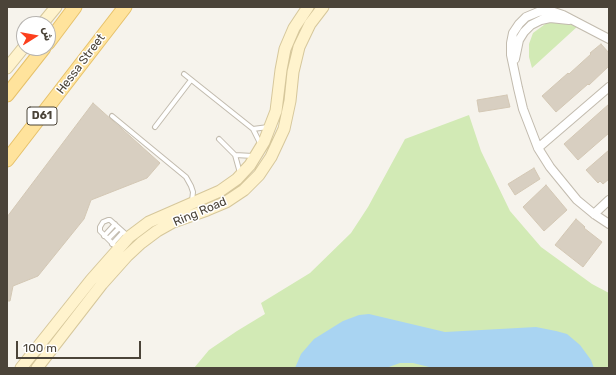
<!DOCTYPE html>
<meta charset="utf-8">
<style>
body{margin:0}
#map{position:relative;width:616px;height:375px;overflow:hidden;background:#f6f3ec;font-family:Rubik,Vazirmatn,sans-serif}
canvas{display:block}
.frame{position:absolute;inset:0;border:8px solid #4b4439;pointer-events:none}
.north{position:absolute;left:16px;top:16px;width:40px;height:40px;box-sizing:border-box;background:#fff;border:1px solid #b7b4b0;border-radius:50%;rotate:79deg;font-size:11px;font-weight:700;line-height:16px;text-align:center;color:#4b4439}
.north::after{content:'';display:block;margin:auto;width:14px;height:18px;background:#fc3f1d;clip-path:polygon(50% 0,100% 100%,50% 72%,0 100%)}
.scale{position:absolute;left:16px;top:341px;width:125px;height:18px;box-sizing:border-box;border:2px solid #4b4439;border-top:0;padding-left:5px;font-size:12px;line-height:14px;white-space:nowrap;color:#4b4439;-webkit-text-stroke:3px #fff;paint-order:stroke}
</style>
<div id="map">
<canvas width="616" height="375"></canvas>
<div class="frame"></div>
<div class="north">ش</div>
<div class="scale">100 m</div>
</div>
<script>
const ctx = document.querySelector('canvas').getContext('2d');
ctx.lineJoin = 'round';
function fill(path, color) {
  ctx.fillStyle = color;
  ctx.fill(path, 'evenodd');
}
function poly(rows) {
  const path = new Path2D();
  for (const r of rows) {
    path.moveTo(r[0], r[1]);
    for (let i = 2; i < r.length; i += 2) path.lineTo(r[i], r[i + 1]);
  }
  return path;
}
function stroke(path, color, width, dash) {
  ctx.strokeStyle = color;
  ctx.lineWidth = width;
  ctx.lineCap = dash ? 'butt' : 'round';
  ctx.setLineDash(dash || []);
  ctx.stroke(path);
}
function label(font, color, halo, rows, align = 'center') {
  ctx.font = font + ' Rubik,sans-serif';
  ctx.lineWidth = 3;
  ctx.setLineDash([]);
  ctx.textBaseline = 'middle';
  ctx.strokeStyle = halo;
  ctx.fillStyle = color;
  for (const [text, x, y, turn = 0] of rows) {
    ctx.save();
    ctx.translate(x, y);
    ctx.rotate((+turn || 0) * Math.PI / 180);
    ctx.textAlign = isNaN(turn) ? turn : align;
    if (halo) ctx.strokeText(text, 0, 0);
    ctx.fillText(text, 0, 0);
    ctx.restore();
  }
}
fill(poly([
 [548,22,568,22,578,26,532,68,529,57,529,44,533,33],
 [469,115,481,151,510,211,541,247,592,284,609,293,609,368,194,368,209,350,237,331,265,314,261,303,310,273,351,233,368,207,405,139]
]), '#d2eab5');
fill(poly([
 [369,314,445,332,536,327,556,331,567,334,580,345,591,360,594,368,433,368,413,363,400,363,386,368,295,368,301,354,314,339,343,321,359,315]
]), '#a9d4f2');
const building = poly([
 [601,44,609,53,609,66,589,85,588,84,556,112,542,96,568,73,569,74,591,54,590,53,601,44],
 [507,95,510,107,479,112,477,100,507,95],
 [93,103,160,163,147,178,91,200,84,219,38,276,13,286,10,301,7,301,7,217,93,103],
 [609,104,609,133,578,160,564,144,609,104],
 [609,150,609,179,603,184,600,181,598,183,586,170,609,150],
 [534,168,540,179,515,195,508,184,534,168],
 [546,185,567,210,544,231,523,207,546,185],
 [576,219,585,227,584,228,602,242,583,267,555,245,576,219]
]);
fill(building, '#d8cfc1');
stroke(building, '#d3c7b4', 1);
const lane = poly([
 [184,74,253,129,261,145],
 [112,116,186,177,191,186,193,192,192,201],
 [155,127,191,80],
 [253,129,268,127],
 [219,139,235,155,240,173],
 [235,155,253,156],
 [104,236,115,224],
 [108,239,119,228],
 [112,244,123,232],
 [117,248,100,231,100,227,103,222,108,220,110,220,129,237]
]);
const street = poly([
 [609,39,563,15,554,12,545,11,538,12,526,17,519,24,513,33,511,43,511,55,518,88,523,109,538,148,550,167,577,200,594,214,609,224],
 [515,59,519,40,524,32,531,25,541,20,550,18,569,20],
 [538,148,609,87],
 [594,214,609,200]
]);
const secondary = poly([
 [42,24,56,7],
 [7,68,24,47],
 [21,368,91,280,129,237,149,222,220,191,237,179,250,165,264,142,276,111,281,70,285,49,294,28,308,7],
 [37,368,102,284,127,256,141,243,157,231,173,222,207,210,226,202,244,190,259,175,271,157,284,129,290,101,293,72,299,47,310,24,323,7]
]);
const primary = poly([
 [48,43,75,7],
 [7,95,44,48],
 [7,160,125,7]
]);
stroke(lane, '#c2bbae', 6);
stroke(street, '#c2bbae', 10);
stroke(secondary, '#d6c79b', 13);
stroke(primary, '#e6c16a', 15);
stroke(lane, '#fff', 4);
stroke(street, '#fff', 8);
stroke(secondary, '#fff3cd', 11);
stroke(primary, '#ffe39c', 13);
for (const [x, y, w] of [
 [42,116,30]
]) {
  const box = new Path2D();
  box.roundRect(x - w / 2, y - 9, w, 18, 3);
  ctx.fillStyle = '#fff';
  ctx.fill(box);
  stroke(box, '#4b4439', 1);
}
label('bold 11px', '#4b4439', null, [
 ["D61",42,116]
]);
label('12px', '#4b4439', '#fff', [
 ["Hessa Street",81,64,-53],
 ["Ring Road",200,212,-23]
]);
</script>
